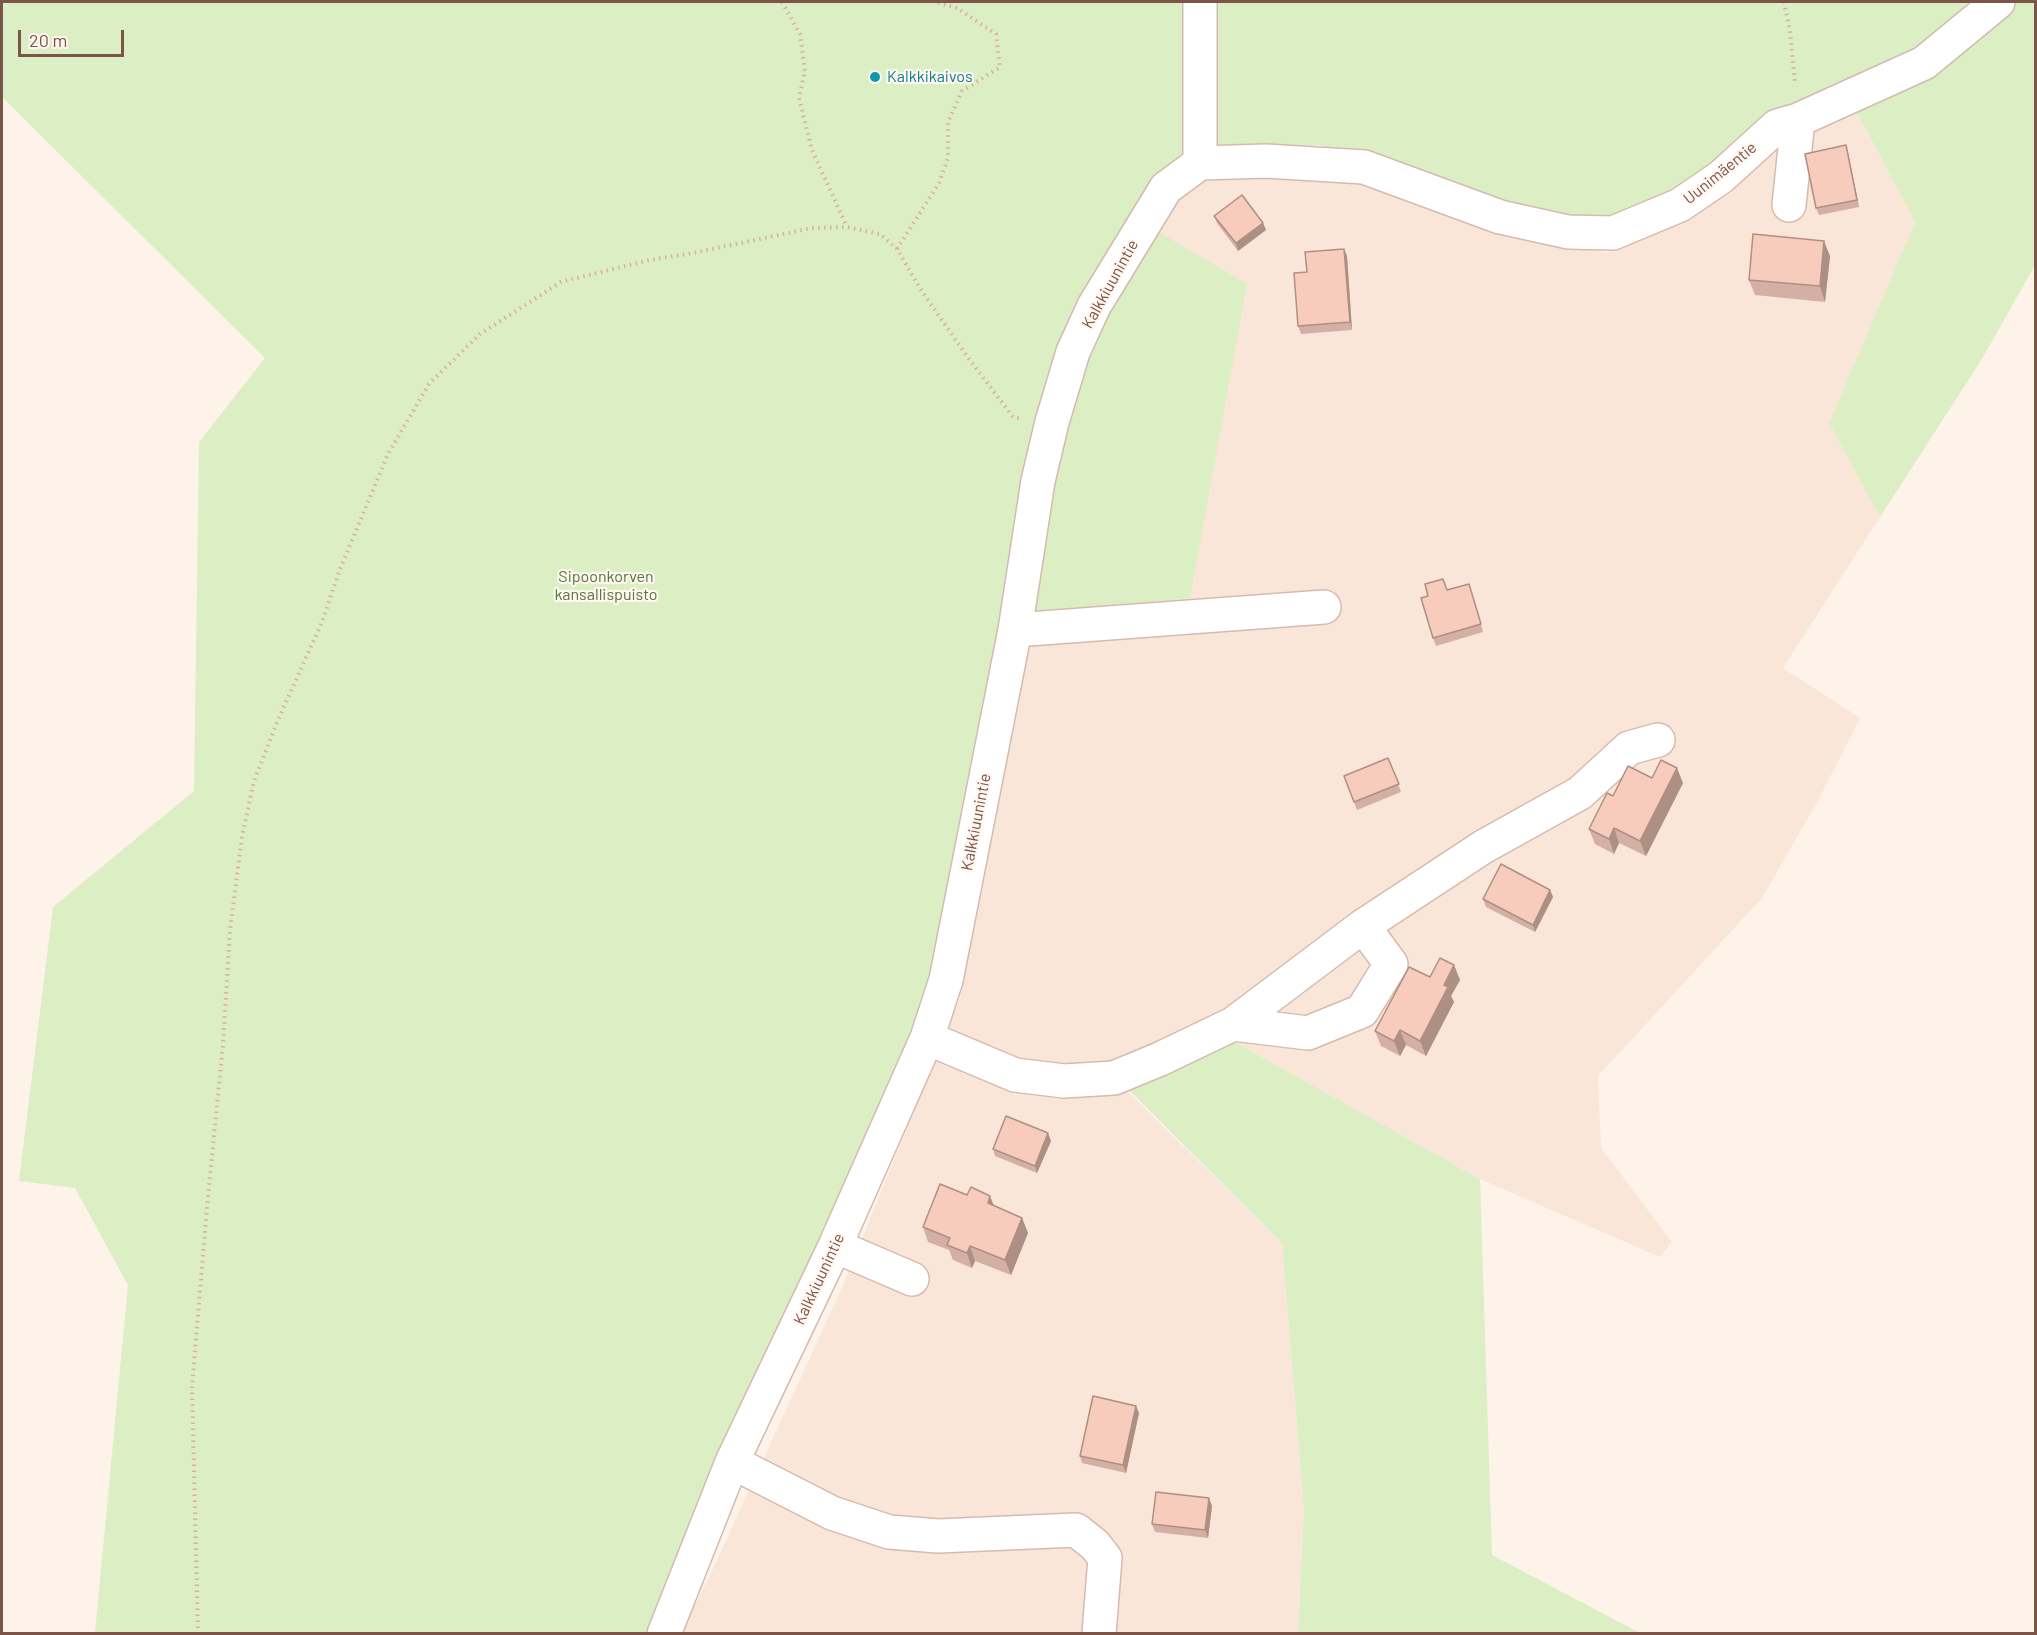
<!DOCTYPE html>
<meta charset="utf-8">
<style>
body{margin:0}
#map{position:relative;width:2037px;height:1635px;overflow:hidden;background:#fef3e8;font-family:Barlow,sans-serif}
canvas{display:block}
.frame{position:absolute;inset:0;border:3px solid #7c5448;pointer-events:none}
.scale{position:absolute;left:18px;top:30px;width:106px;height:27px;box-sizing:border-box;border:3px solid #7c5448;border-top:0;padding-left:8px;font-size:18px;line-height:21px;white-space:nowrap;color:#7c5448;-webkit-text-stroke:4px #fff7f0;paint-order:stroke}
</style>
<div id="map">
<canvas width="2037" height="1635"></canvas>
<div class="frame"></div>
<div class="scale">20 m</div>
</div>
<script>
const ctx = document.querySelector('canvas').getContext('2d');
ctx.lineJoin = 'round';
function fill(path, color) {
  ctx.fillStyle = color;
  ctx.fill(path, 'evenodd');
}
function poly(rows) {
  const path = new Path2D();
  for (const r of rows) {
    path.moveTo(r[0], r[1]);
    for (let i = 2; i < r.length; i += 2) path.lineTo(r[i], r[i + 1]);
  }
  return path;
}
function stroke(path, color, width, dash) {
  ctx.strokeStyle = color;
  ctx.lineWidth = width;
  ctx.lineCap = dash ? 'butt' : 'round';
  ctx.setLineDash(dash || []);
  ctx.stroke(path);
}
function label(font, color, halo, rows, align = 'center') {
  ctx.font = font + ' Barlow,sans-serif';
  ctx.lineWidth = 4.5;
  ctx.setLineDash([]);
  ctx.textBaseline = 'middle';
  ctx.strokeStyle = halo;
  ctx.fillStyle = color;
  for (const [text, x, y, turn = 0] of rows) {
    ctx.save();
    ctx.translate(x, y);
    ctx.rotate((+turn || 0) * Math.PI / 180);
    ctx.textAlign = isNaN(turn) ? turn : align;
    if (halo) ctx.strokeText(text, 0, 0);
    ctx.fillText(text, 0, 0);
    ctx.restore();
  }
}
fill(poly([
 [1857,114,1915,222,1829,423,1880,517,1783,668,1860,718,1819,799,1762,898,1598,1076,1601,1148,1672,1242,1660,1257,1480,1179,1228,1038,1114,1078,1282,1243,1304,1509,1298,1633,680,1634,711,1573,841,1290,960,998,1046,557,1150,236,1195,179,1357,179,1513,234,1607,253,1657,231,1783,131,1839,121]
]), '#f9e6d8');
fill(poly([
 [2,2,2035,2,2035,265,1982,359,1880,517,1829,423,1915,222,1858,115,1830,97,1681,196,1613,225,1523,212,1320,145,1187,153,1133,217,1247,284,1190,598,1018,613,933,1039,665,1633,95,1633,128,1285,75,1188,19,1181,53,907,194,791,199,442,265,358,2,97],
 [1228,1038,1480,1179,1492,1555,1640,1633,1298,1633,1304,1509,1282,1243,1123,1084]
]), '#dbeec4');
const minor = poly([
 [1200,2,1200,163],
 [1200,163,1266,161,1364,167,1500,217,1568,232,1613,233,1680,205,1721,177,1777,126,1798,120,1924,63,1998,2],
 [1789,205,1798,120],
 [1015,630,1324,607],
 [1233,1024,1308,1033,1362,1011,1391,964,1363,926],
 [927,1038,1015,1075,1064,1081,1114,1078,1160,1059,1233,1024,1363,926,1483,847,1580,793,1629,748,1658,740],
 [835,1246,912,1279],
 [732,1462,832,1513,889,1532,938,1536,1076,1530,1095,1545,1105,1558,1099,1634],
 [664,1634,732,1462,835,1246,927,1038,946,980,1015,630,1038,481,1052,422,1073,352,1094,306,1166,188,1200,163]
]);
stroke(minor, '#d5bbaf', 36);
stroke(poly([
 [782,2,800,34,805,71,799,98,812,150,847,227],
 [1784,2,1790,31,1795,83],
 [897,249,939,183,948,158,948,122,962,91,1000,67,996,34,957,8,935,2],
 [198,1634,192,1387,207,1207,223,1044,230,930,242,837,254,781,278,720,322,622,340,569,388,454,429,384,480,334,561,282,650,260,693,253,812,228,847,227,880,234,897,249,921,290,969,359,1013,417,1019,418]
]), '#ddae9f', 4, [1.5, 4.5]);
stroke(minor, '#fff', 33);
fill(poly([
 [1846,145,1848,153,1859,207,1819,215,1816,208],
 [1214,216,1263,223,1266,230,1238,251,1217,223],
 [1344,249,1347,256,1352,330,1301,334,1298,326,1307,272],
 [1830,256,1825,302,1755,295,1749,280],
 [1469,584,1483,632,1436,646,1433,638,1447,590],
 [1388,758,1401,792,1357,810,1344,776],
 [1652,778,1683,783,1646,856,1619,843,1614,854,1595,844,1589,829,1613,796],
 [1550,890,1553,897,1535,932,1486,907,1483,899],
 [1454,965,1460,980,1451,996,1454,1002,1426,1056,1406,1045,1400,1056,1381,1046,1375,1031,1430,977],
 [1051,1141,1037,1173,995,1156,993,1149],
 [994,1206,1022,1218,1028,1233,1011,1275,975,1261,972,1268,953,1260,949,1250,928,1242,923,1227],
 [1136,1406,1139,1413,1126,1473,1082,1463,1080,1456],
 [1212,1506,1208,1538,1155,1532,1152,1524]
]), '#d4afa3');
fill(poly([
 [1846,145,1848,153,1859,207,1857,200],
 [1263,223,1266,230,1238,251,1236,243],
 [1824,241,1830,256,1825,302,1820,286],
 [1344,249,1347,256,1352,330,1350,322],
 [1677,768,1683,783,1646,856,1640,841],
 [1614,828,1619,843,1614,854,1609,839],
 [1550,890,1553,897,1535,932,1533,925],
 [1454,965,1460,980,1451,996,1454,1002,1426,1056,1420,1041,1444,985],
 [1400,1030,1406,1045,1400,1056,1394,1041],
 [1048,1133,1051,1141,1037,1173,1035,1166],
 [990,1196,996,1211,988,1203],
 [1022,1218,1028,1233,1011,1275,1005,1260],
 [970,1246,975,1261,972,1268,967,1253],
 [1136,1406,1139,1413,1126,1473,1123,1465],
 [1209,1498,1212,1506,1208,1538,1205,1530]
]), '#ad8f84');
const building = poly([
 [1846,145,1857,200,1816,208,1805,154,1846,145],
 [1242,195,1263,223,1236,243,1214,216,1242,195],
 [1753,234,1824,241,1820,286,1749,280,1753,234],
 [1344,249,1350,322,1298,326,1294,273,1307,272,1305,252,1344,249],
 [1443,579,1447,590,1469,584,1481,624,1433,638,1421,598,1428,596,1425,584,1443,579],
 [1388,758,1399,784,1354,802,1344,776,1388,758],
 [1661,760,1677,768,1640,841,1614,828,1609,839,1589,829,1607,793,1613,796,1628,766,1652,778,1661,760],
 [1501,864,1550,890,1533,925,1483,899,1501,864],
 [1440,958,1454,965,1444,985,1448,987,1420,1041,1400,1030,1394,1041,1375,1031,1409,967,1430,977,1440,958],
 [1006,1116,1048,1133,1035,1166,993,1149,1006,1116],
 [940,1184,967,1195,971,1187,990,1196,988,1203,1022,1218,1005,1260,970,1246,967,1253,947,1245,950,1238,923,1227,940,1184],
 [1093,1396,1136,1406,1123,1465,1080,1456,1093,1396],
 [1156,1492,1209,1498,1205,1530,1152,1524,1156,1492]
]);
fill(building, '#f7ccbd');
stroke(building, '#ad8f84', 1.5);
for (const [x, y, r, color] of [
 [875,77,6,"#0f9aa8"]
]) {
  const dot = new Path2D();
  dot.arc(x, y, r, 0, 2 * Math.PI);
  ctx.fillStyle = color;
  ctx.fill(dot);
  stroke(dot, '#fff7f0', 2);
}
label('16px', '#0d838f', '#fff7f0', [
 ["Kalkkikaivos",887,77]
], 'left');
label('16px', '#7c5448', '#fff7f0', [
 ["Uunimäentie",1720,173,-39],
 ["Kalkkiuunintie",1110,284,-61],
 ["Kalkkiuunintie",976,822,-79],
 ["Kalkkiuunintie",819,1279,-65]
]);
label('16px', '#54773a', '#fff7f0', [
 ["Sipoonkorven",606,577],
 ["kansallispuisto",606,595]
]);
</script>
